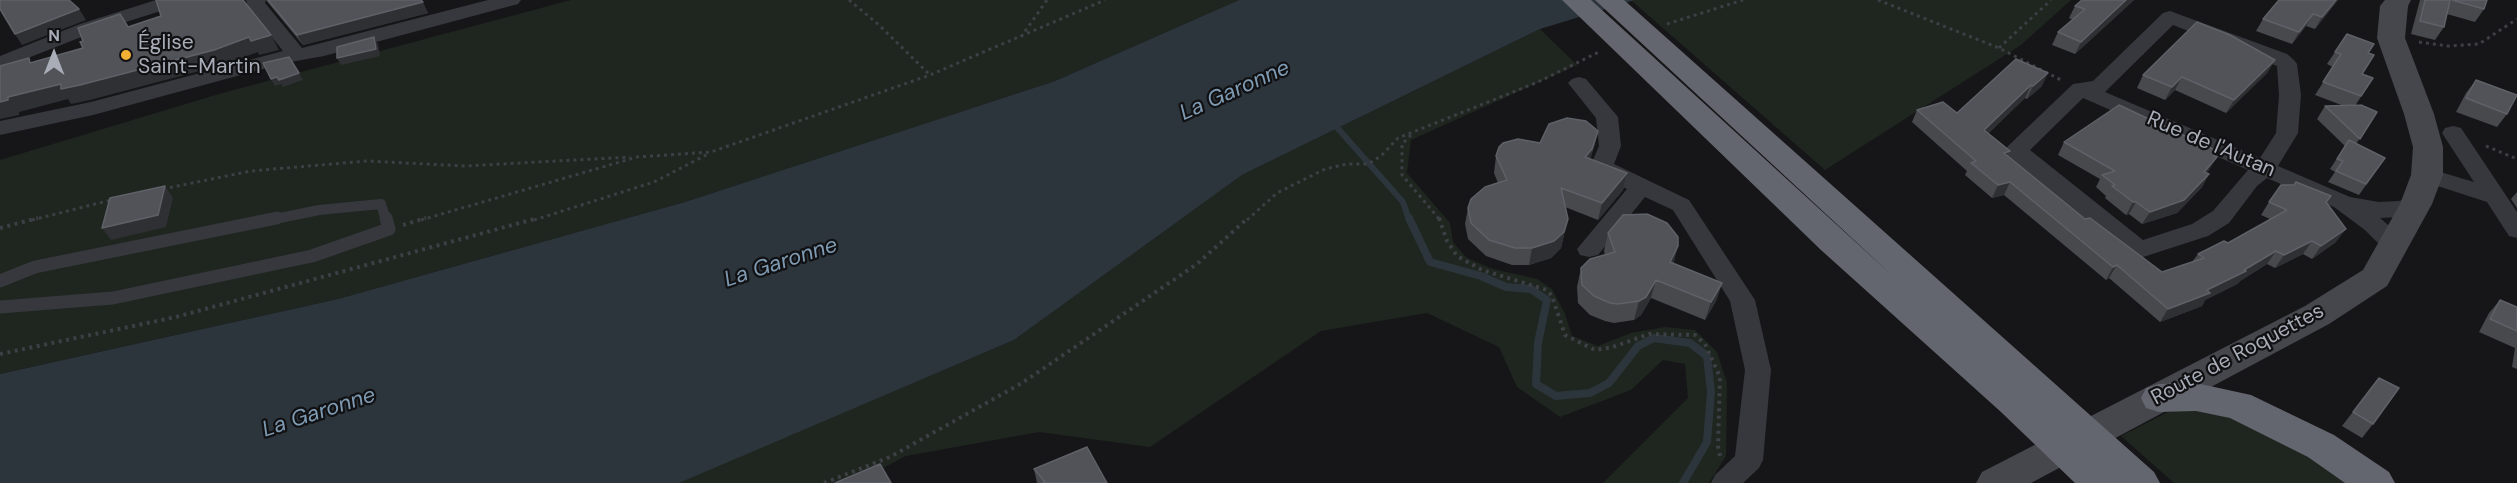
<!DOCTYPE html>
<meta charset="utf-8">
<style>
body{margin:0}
#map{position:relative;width:2517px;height:483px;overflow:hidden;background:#161618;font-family:"DM Sans",sans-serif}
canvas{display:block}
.north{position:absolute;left:24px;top:24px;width:60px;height:60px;-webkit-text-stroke:4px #111113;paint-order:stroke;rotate:0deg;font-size:16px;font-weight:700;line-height:24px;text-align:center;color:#a8adb8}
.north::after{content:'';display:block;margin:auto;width:21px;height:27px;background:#a8adb8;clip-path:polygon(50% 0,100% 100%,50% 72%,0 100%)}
</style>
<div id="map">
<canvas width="2517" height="483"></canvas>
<div class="north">N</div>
</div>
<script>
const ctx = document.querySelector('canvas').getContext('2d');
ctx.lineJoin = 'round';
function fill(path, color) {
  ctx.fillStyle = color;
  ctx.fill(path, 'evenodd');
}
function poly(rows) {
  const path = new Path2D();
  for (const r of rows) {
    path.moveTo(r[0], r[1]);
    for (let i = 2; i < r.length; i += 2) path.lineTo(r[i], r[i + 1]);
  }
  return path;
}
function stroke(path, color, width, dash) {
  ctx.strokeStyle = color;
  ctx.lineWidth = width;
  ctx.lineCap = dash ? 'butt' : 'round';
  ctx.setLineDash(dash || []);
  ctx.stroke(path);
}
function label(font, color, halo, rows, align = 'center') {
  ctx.font = font + ' "DM Sans",sans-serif';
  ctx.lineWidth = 4.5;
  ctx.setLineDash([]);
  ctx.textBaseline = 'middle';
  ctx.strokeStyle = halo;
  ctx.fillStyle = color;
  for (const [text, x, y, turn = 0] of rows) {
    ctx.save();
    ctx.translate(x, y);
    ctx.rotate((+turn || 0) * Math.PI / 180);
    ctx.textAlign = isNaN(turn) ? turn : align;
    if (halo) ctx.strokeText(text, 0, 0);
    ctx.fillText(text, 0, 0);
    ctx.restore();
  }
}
fill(poly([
 [571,0,1239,0,1055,81,685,202,338,299,0,374,0,160,219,94],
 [1635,0,2071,0,2021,45,1825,170,1632,1],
 [1540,29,1577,65,1411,140,1407,173,1450,223,1453,242,1467,258,1493,269,1537,279,1552,289,1565,314,1572,336,1598,346,1631,333,1665,327,1695,330,1717,352,1727,383,1726,456,1709,483,1603,483,1688,398,1685,364,1663,360,1631,390,1560,417,1517,387,1499,347,1427,313,1321,331,1150,447,1039,432,906,456,854,483,676,483,1014,340,1242,175],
 [2170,411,2215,411,2245,419,2358,483,2174,483,2121,436]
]), '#1e261f');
fill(poly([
 [1239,0,1635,0,1540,29,1242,175,1014,340,679,483,0,483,0,374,338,299,685,202,1055,81]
]), '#2c353c');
stroke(poly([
 [1333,123,1403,202,1409,220]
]), '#2c353c', 6);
stroke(poly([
 [1409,218,1430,262,1481,276,1506,287,1531,289,1547,300,1538,343,1536,384,1556,396,1590,393,1609,383,1638,346,1654,338,1690,343,1707,356,1711,392,1707,442,1683,483]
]), '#2c353c', 8);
stroke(poly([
 [849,0,879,25,930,75],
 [1878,0,1999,48,2063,81],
 [1667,24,1743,0],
 [1021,37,1047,0],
 [2419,42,2448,46,2479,44,2517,19],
 [1999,48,2051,0],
 [1411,135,1402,144,1402,175,1440,220],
 [2486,146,2517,159],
 [163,189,251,171,367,161,465,166,630,157],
 [32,220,115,199],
 [421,220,637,157,711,152,930,75,1105,0],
 [534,220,654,182,710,153],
 [1247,220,1277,193,1325,169,1347,164,1368,164,1381,156,1398,138,1538,82,1601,51]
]), '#3d3f44', 3, [3, 4]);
stroke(poly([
 [1439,218,1447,241,1457,256,1482,270,1547,290,1552,296,1565,335,1595,350,1613,347,1649,334,1695,335,1705,344,1720,377,1718,446,1720,456],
 [403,225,426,218],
 [0,228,38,218],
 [0,354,176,317,538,218],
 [824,483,890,457,1022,383,1197,264,1248,218]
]), '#3d3f44', 4, [3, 4.5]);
stroke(poly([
 [270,220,319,210,381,204,386,220]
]), '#37383d', 10);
stroke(poly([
 [0,281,35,267,277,218],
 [0,307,113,298,312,256,389,229,386,218]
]), '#37383d', 13);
fill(poly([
 [156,0,186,0,183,4,94,32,0,69,0,56,80,24,156,0],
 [246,0,266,0,265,3,302,48,488,0,521,0,518,4,324,56,285,63,93,115,0,135,0,121,91,102,283,51,248,7,246,0],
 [2170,11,2287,54,2294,60,2297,64,2301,95,2298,133,2278,166,2350,197,2379,202,2399,201,2416,196,2424,199,2428,204,2424,209,2400,217,2380,218,2403,238,2406,244,2403,250,2394,252,2385,250,2365,230,2334,207,2267,178,2257,186,2229,223,2208,236,2140,258,2131,256,2008,156,2005,151,2008,146,2073,84,2093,81,2163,13,2170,11],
 [2173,25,2277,66,2279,95,2276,133,2260,158,2105,92,2173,25],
 [2083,98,2248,170,2213,211,2192,224,2143,240,2030,150,2083,98],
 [1579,77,1586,79,1618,117,1621,146,1614,164,1689,200,1755,300,1771,370,1763,460,1759,468,1743,483,1711,483,1715,475,1735,456,1745,370,1730,301,1673,210,1645,197,1598,255,1589,257,1580,255,1577,249,1627,189,1593,172,1590,167,1599,146,1596,118,1568,83,1572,79,1579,77],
 [2453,126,2461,128,2517,212,2517,238,2509,236,2487,202,2419,180,2416,175,2419,170,2427,168,2474,182,2442,133,2445,128,2453,126]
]), '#37383d');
fill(poly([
 [2385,0,2411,0,2408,6,2405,38,2434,114,2443,147,2443,175,2432,204,2387,286,2329,324,2031,483,1976,483,1982,472,2305,306,2363,270,2400,204,2411,175,2413,147,2404,114,2377,38,2380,6,2385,0]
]), '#45474d');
fill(poly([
 [1562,0,1591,0,1895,278,1595,0,1624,0,2154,472,2160,483,2075,483,2001,412,1821,250,1562,0],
 [2196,383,2251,395,2334,435,2389,472,2395,483,2345,483,2308,457,2230,418,2196,411,2159,412,2146,408,2141,398,2146,388,2159,384,2196,383]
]), '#63666e');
fill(poly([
 [266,0,421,0,428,13,303,45],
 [2082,0,2134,0,2075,54,2052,45,2058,32,2073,20,2069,18,2075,6],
 [2338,0,2315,29,2306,26,2292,44,2256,31,2263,19],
 [2420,0,2487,0,2484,9,2475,22,2447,14,2444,27,2435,40,2411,34],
 [2347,34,2368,53,2362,74,2373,78,2355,106,2377,112,2356,144,2385,158,2359,195,2328,182,2335,172,2330,169,2345,146,2317,119,2325,106,2344,106,2315,95,2333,67,2327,64],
 [2016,59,2042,86,2027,99,2025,98,1988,133,2008,156,2085,219,2162,272,2192,262,2198,254,2228,243,2270,219,2261,215,2269,202,2326,202,2336,242,2312,259,2303,254,2275,268,2267,264,2240,281,2237,284,2205,300,2202,306,2160,322,2109,278,2106,280,2004,195,1992,198,1965,175,1967,171,1912,122,1917,110,1957,113],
 [2275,60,2267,73,2226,113,2175,90,2165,100,2137,88,2143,75],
 [2476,80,2507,114,2497,127,2456,112,2466,93],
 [1598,131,1594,147,1590,159,1627,173,1623,190,1598,220,1565,207,1564,235,1561,248,1551,258,1529,265,1512,265,1486,256,1468,239,1465,224,1468,208,1498,183,1494,173,1496,156,1540,143],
 [2064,142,2214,156,2209,170,2206,173,2209,174,2202,187,2177,213,2142,224,2129,214,2126,215,2105,198,2106,196,2096,187,2100,179,2058,155],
 [2517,192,2517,208,2511,199],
 [1608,233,1678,246,1673,264,1722,283,1716,301,1705,320,1651,298,1641,315,1634,320,1614,323,1605,321,1590,315,1578,303,1577,287,1581,268,1605,255,1604,251],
 [2500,300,2517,307,2517,369,2512,367,2515,348,2479,332,2489,313],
 [2379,378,2373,424,2362,438,2342,426],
 [1034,469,1107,483,1037,483]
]), '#47494d');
fill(poly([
 [2126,0,2134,0,2075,54,2081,42],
 [2336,0,2338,0,2315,29,2322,17],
 [423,2,428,13,303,45,297,35],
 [79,9,86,20,22,45,15,34],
 [2313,14,2306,26,2292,44,2299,32],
 [271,35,279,50,259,55,258,52,222,65,90,100,71,104,68,99,19,112,19,115,0,119,0,102,8,97,249,37],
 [374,37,378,44,380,56,341,65,337,58],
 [2275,60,2267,73,2226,113,2234,100],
 [299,73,303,80,283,87,281,84,275,86,271,79],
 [2048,73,2042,86,2027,99,2033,86],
 [2182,77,2175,90,2165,100,2172,87],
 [2031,85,2025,98,1979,143,1984,130],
 [1598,131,1594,147,1588,166,1585,157],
 [2217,157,2209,170,2196,184,2204,172],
 [1627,173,1623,190,1598,220,1602,203],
 [2209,174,2202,187,2177,213,2142,224,2150,212],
 [2010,182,2004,195,1992,198,1998,185],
 [165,186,173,198,166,227,111,240,102,228],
 [2133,202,2136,202,2129,214,2126,215],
 [1568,219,1561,248,1551,258,1529,265,1532,248],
 [2346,229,2336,242,2312,259,2321,246],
 [2312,241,2303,254,2275,268,2284,255],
 [1678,246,1673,265,1670,262],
 [2276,251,2267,264,2240,281,2237,284,2205,300,2202,306,2160,322,2168,309,2207,290,2244,270],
 [2117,265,2109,278,2106,280,2113,267],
 [1656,280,1651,298,1641,315,1634,320,1639,301],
 [1722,283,1716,301,1705,320,1711,302]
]), '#2f3033');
const building = poly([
 [0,0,69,0,79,9,15,34,0,9,0,0],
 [156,0,243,0,271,35,251,41,249,37,214,50,80,85,61,89,61,84,8,97,8,100,0,102,0,66,29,58,30,63,83,48,80,42,83,41,78,28,120,14,128,27,161,16,156,0],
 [268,0,421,0,423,2,297,35,268,0],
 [2082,0,2126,0,2081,42,2058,32,2085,9,2075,6,2082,0],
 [2279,0,2336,0,2322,17,2313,14,2299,32,2263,19,2279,0],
 [2425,0,2450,0,2444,27,2420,21,2425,0],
 [2452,0,2487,0,2484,9,2452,0],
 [2197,22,2230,35,2275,60,2234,100,2182,77,2172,87,2143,75,2197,22],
 [2347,34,2374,44,2368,53,2374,55,2362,74,2373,78,2361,96,2323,82,2341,54,2335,52,2347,34],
 [374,37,376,49,337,58,337,47,374,37],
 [289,57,299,73,279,80,277,77,271,79,263,63,289,57],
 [2016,59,2048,73,2033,86,2031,85,1984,130,2010,151,2004,153,2085,219,2090,218,2162,272,2204,258,2198,254,2224,241,2228,243,2287,210,2269,202,2281,185,2294,185,2296,182,2331,196,2326,202,2346,229,2321,246,2312,241,2284,255,2276,251,2244,270,2246,271,2207,290,2210,293,2168,309,2117,265,2113,267,2010,182,1998,185,1971,163,1976,161,1917,110,1943,102,1957,113,2016,59],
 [2476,80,2517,95,2507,114,2466,98,2476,80],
 [2119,105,2217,151,2214,156,2217,157,2204,172,2209,174,2184,200,2150,212,2136,202,2133,202,2112,186,2115,185,2102,175,2115,171,2064,142,2119,105],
 [2361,105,2377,112,2360,139,2325,106,2361,105],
 [1567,118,1586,121,1598,131,1592,149,1585,157,1627,173,1602,203,1561,188,1568,219,1564,232,1554,241,1532,248,1515,248,1489,240,1471,223,1468,208,1471,199,1485,187,1507,180,1496,156,1499,147,1503,143,1518,139,1540,143,1549,124,1567,118],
 [2349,140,2385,158,2366,184,2336,171,2343,161,2337,159,2349,140],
 [165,186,158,215,102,228,110,198,165,186],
 [1647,214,1667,223,1678,237,1678,246,1670,262,1722,283,1711,302,1656,280,1646,297,1639,301,1618,304,1610,303,1594,296,1582,285,1581,268,1590,259,1615,252,1608,233,1623,215,1647,214],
 [2500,300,2517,307,2517,331,2490,319,2500,300],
 [2379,378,2399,388,2373,424,2353,412,2379,378],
 [1087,447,1107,483,1042,483,1045,482,1034,469,1087,447],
 [880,464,891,483,835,483,880,464]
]);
fill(building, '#525359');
stroke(building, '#5f6168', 1.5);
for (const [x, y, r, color] of [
 [126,55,6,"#f2b134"]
]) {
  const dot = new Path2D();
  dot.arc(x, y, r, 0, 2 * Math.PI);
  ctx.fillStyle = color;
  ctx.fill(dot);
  stroke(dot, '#111113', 2);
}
label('21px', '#a8adb8', '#111113', [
 ["Église",138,43],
 ["Saint-Martin",138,67]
], 'left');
label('21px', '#a8adb8', '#111113', [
 ["Rue de l'Autan",2211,145,23],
 ["Route de Roquettes",2238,355,-28]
]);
label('italic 22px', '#7f9bb3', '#111113', [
 ["La Garonne",1235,91,-24],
 ["La Garonne",781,263,-18],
 ["La Garonne",319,413,-18]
]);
</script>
